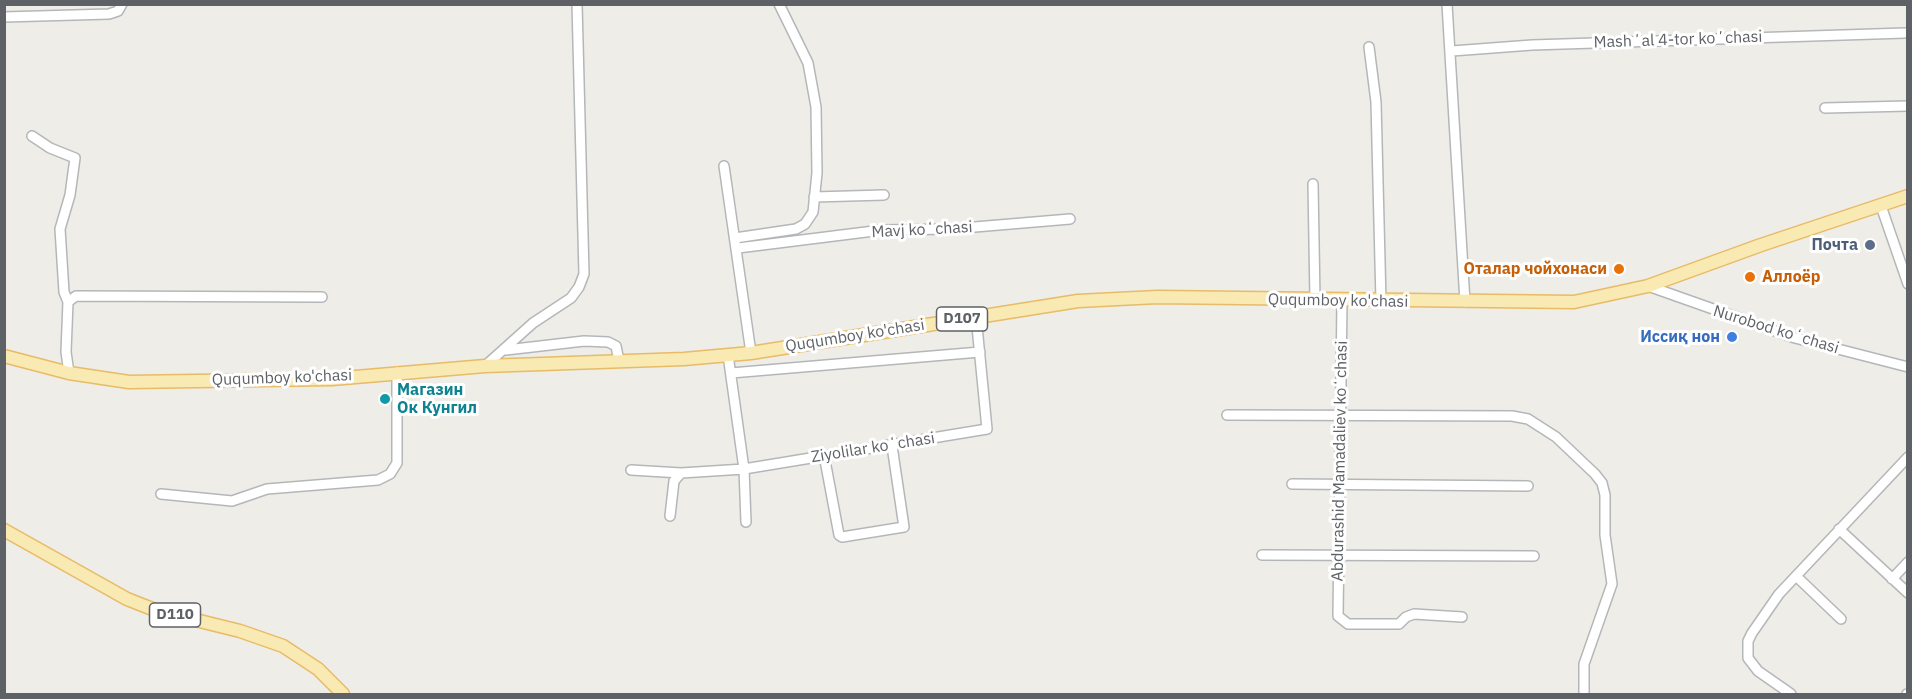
<!DOCTYPE html>
<meta charset="utf-8">
<style>
body{margin:0}
#map{position:relative;width:1912px;height:699px;overflow:hidden;background:#efede7;font-family:"IBM Plex Sans",sans-serif}
canvas{display:block}
.frame{position:absolute;inset:0;border:6px solid #5e6266;pointer-events:none}
</style>
<div id="map">
<canvas width="1912" height="699"></canvas>
<div class="frame"></div>
</div>
<script>
const ctx = document.querySelector('canvas').getContext('2d');
ctx.lineJoin = 'round';
function poly(rows) {
  const path = new Path2D();
  for (const r of rows) {
    path.moveTo(r[0], r[1]);
    for (let i = 2; i < r.length; i += 2) path.lineTo(r[i], r[i + 1]);
  }
  return path;
}
function stroke(path, color, width, dash) {
  ctx.strokeStyle = color;
  ctx.lineWidth = width;
  ctx.lineCap = dash ? 'butt' : 'round';
  ctx.setLineDash(dash || []);
  ctx.stroke(path);
}
function label(font, color, halo, rows, align = 'center') {
  ctx.font = font + ' "IBM Plex Sans",sans-serif';
  ctx.lineWidth = 6;
  ctx.setLineDash([]);
  ctx.textBaseline = 'middle';
  ctx.strokeStyle = halo;
  ctx.fillStyle = color;
  for (const [text, x, y, turn = 0] of rows) {
    ctx.save();
    ctx.translate(x, y);
    ctx.rotate((+turn || 0) * Math.PI / 180);
    ctx.textAlign = isNaN(turn) ? turn : align;
    if (halo) ctx.strokeText(text, 0, 0);
    ctx.fillText(text, 0, 0);
    ctx.restore();
  }
}
const minor = poly([
 [1447,4,1465,302],
 [4,17,109,14,118,11,122,4],
 [1369,47,1376,102,1381,302],
 [1452,51,1532,45,1905,33],
 [1825,108,1908,106],
 [32,136,50,148,75,158,70,195,60,229,64,292,68,302],
 [724,166,751,353],
 [1313,184,1315,300],
 [814,197,884,195],
 [1881,206,1908,284],
 [735,238,796,229,805,224,813,212,817,173,816,107,808,63,779,4],
 [738,248,882,230,951,229,1070,219],
 [1648,286,1795,338,1908,367],
 [1342,301,1338,616,1348,624,1399,624,1406,617,1414,614,1462,617],
 [506,350,584,341,608,342,616,346,619,361],
 [728,355,744,469,746,522],
 [485,366,533,323,571,298,579,287,584,274,577,4],
 [69,373,66,352,68,302,76,296,322,297],
 [731,373,980,352],
 [1227,415,1512,416,1528,419,1556,437,1595,474,1602,483,1605,495,1605,535,1612,584,1584,664,1584,694],
 [824,455,839,535,842,537,904,527,892,446],
 [631,470,681,473],
 [1292,484,1528,486],
 [161,494,232,501,267,489,378,480,390,474,397,463,397,372],
 [670,516,674,481,681,473,744,469,987,429,976,316],
 [1839,529,1908,593],
 [1262,555,1534,556],
 [1796,576,1841,619],
 [1892,579,1908,562],
 [1791,694,1758,671,1748,658,1748,641,1752,633,1779,594,1908,457],
 [1907,694,1908,694]
]);
const major = poly([
 [4,356,69,373,129,382,332,379,485,366,684,359,751,353,1078,301,1157,297,1574,302,1648,286,1761,245,1908,196],
 [4,530,127,599,155,610,240,631,283,646,318,669,343,694]
]);
stroke(minor, '#b4b7ba', 12);
stroke(major, '#e8bb67', 15);
stroke(minor, '#fff', 9);
stroke(major, '#f9e9b2', 12);
for (const [x, y, r, color] of [
 [1870,245,6,"#5c6f8a"],
 [1619,269,6,"#e8710a"],
 [1750,277,6,"#e8710a"],
 [1732,337,6,"#3f7fe0"],
 [385,399,6,"#0f9aa8"]
]) {
  const dot = new Path2D();
  dot.arc(x, y, r, 0, 2 * Math.PI);
  ctx.fillStyle = color;
  ctx.fill(dot);
  stroke(dot, '#fff', 2);
}
for (const [x, y, w] of [
 [962,319,51],
 [175,615,51]
]) {
  const box = new Path2D();
  box.roundRect(x - w / 2, y - 12, w, 24, 4.5);
  ctx.fillStyle = '#fff';
  ctx.fill(box);
  stroke(box, '#5e6266', 1.5);
}
label('bold 15px', '#5e6266', null, [
 ["D107",962,319],
 ["D110",175,615]
]);
label('16px', '#5e6266', '#fff', [
 ["Mashʼal 4-tor koʼchasi",1678,40,-2],
 ["Mavj koʻchasi",922,230,-3],
 ["Ququmboy ko'chasi",1338,301,1],
 ["Nurobod koʻchasi",1776,330,17],
 ["Ququmboy ko'chasi",855,336,-9],
 ["Ququmboy ko'chasi",282,378,-2],
 ["Ziyolilar koʻchasi",873,448,-9],
 ["Abdurashid Mamadaliev koʻchasi",1340,461,-89]
]);
label('bold 16px', '#4e5e75', '#fff', [
 ["Почта",1858,245]
], 'right');
label('bold 16px', '#c56008', '#fff', [
 ["Оталар чойхонаси",1607,269],
 ["Аллоёр",1762,277,"left"]
], 'right');
label('bold 16px', '#366cbe', '#fff', [
 ["Иссиқ нон",1720,337]
], 'right');
label('bold 16px', '#0d838f', '#fff', [
 ["Магазин",397,390],
 ["Ок Кунгил",397,408]
], 'left');
</script>
